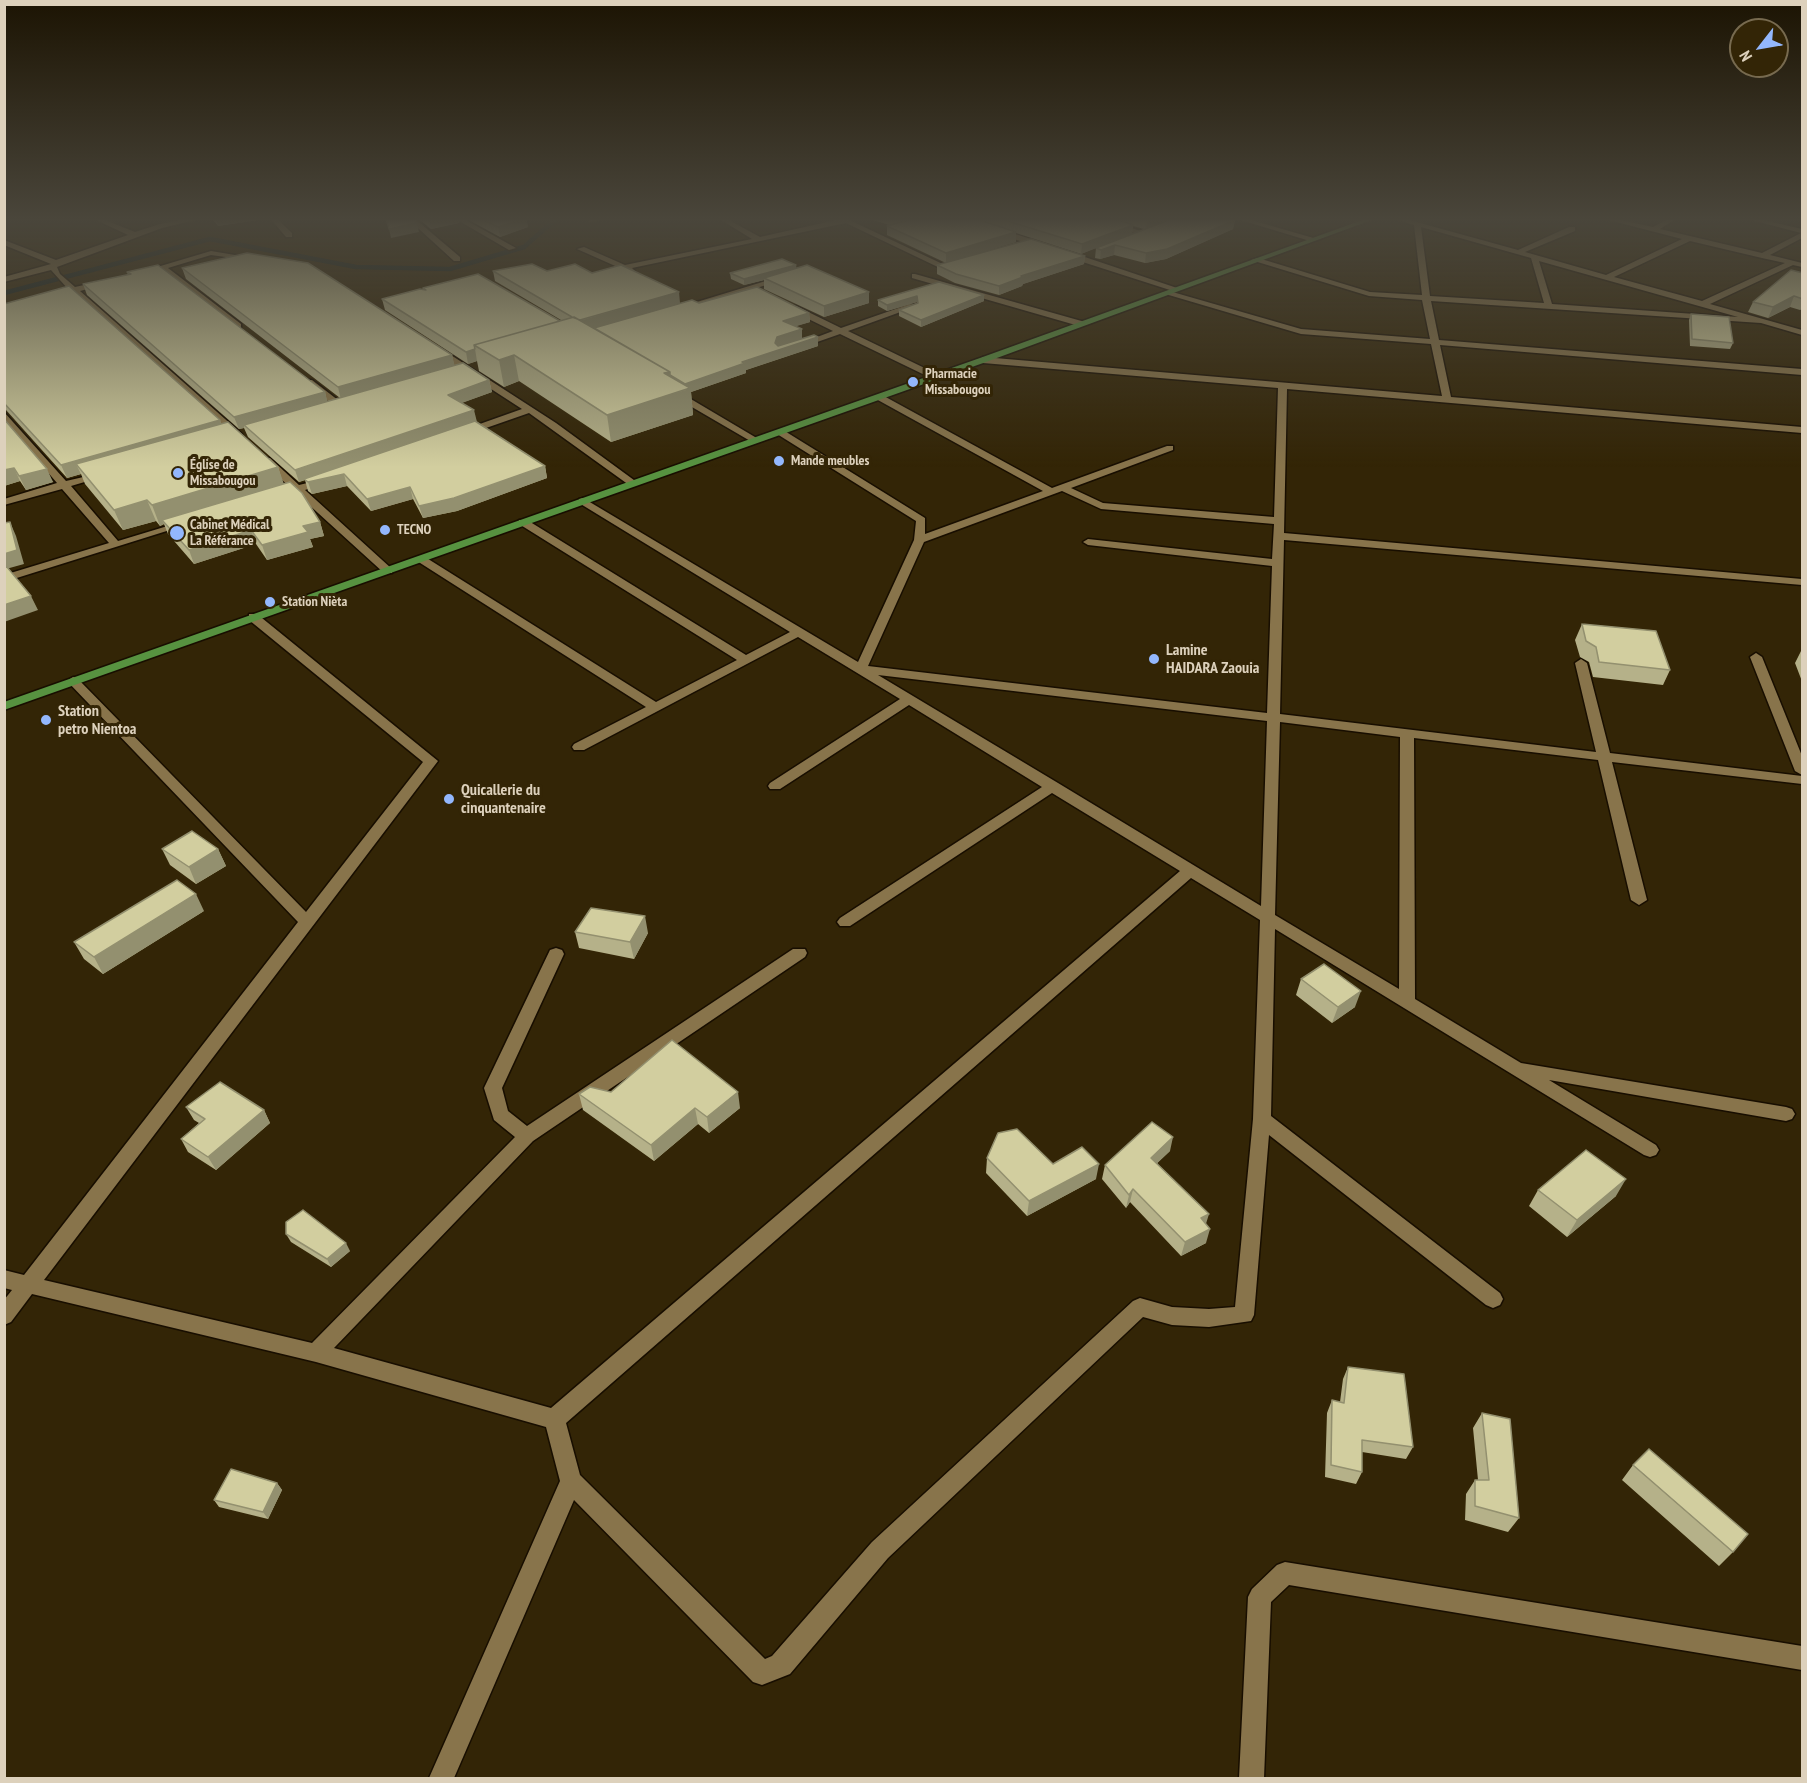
<!DOCTYPE html>
<meta charset="utf-8">
<style>
body{margin:0}
#map{position:relative;width:1807px;height:1783px;overflow:hidden;background:#332506;font-family:"PT Sans Narrow",sans-serif}
canvas{display:block}
.frame{position:absolute;inset:0;border:6px solid #ddd1bc;pointer-events:none}
.north{position:absolute;left:1729px;top:18px;width:60px;height:60px;box-sizing:border-box;background:#332506;border:2px solid #776a4f;border-radius:50%;rotate:239deg;font-size:16px;font-weight:700;line-height:24px;text-align:center;color:#ddd1bc}
.north::after{content:'';display:block;margin:auto;width:21px;height:27px;background:#93b7fd;clip-path:polygon(50% 0,100% 100%,50% 72%,0 100%)}
</style>
<div id="map">
<canvas width="1807" height="1783"></canvas>
<div class="frame"></div>
<div class="north">N</div>
</div>
<script>
const ctx = document.querySelector('canvas').getContext('2d');
ctx.lineJoin = 'round';
function poly(rows) {
  const path = new Path2D();
  for (const r of rows) {
    path.moveTo(r[0], r[1]);
    for (let i = 2; i < r.length; i += 2) path.lineTo(r[i], r[i + 1]);
  }
  return path;
}
function stroke(path, color, width, dash) {
  ctx.strokeStyle = color;
  ctx.lineWidth = width;
  ctx.lineCap = dash ? 'butt' : 'round';
  ctx.setLineDash(dash || []);
  ctx.stroke(path);
}
function fill(path, color) {
  ctx.fillStyle = color;
  ctx.fill(path, 'evenodd');
}
function label(font, color, halo, rows, align = 'center') {
  ctx.font = font + ' "PT Sans Narrow",sans-serif';
  ctx.lineWidth = 6;
  ctx.setLineDash([]);
  ctx.textBaseline = 'middle';
  ctx.strokeStyle = halo;
  ctx.fillStyle = color;
  for (const [text, x, y, turn = 0] of rows) {
    ctx.save();
    ctx.translate(x, y);
    ctx.rotate((+turn || 0) * Math.PI / 180);
    ctx.textAlign = isNaN(turn) ? turn : align;
    if (halo) ctx.strokeText(text, 0, 0);
    ctx.fillText(text, 0, 0);
    ctx.restore();
  }
}
stroke(poly([
 [4,293,210,239,356,267,450,269,524,247,557,218]
]), '#0a1a1b', 4.5);
const minor = poly([
 [92,218,100,218,135,232,160,224,191,218,203,218,162,228,57,267,60,274,75,287,107,280,107,284,80,291,242,434,242,438,236,438,72,293,51,297,51,293,68,289,51,270,4,282,4,277,51,264,4,245,4,240,56,260,128,235,92,218],
 [270,218,276,218,292,233,292,237,286,237,270,218],
 [407,218,414,218,460,257,460,261,454,261,407,218],
 [454,218,462,218,516,248,509,250,454,218],
 [587,218,608,218,590,222,587,218],
 [718,218,725,218,760,237,845,218,949,267,942,269,846,223,632,268,635,271,631,273,577,249,584,247,625,265,752,239,718,218],
 [1090,218,1100,218,1150,234,1143,236,1090,218],
 [1234,218,1244,218,1317,239,1310,241,1234,218],
 [1393,218,1402,218,1518,250,1569,227,1575,227,1575,231,1525,252,1606,275,1682,239,1601,218,1611,218,1653,227,1670,218,1677,218,1660,229,1762,253,1801,233,1744,218,1754,218,1802,229,1802,238,1770,255,1802,263,1802,267,1793,265,1710,304,1802,330,1802,335,1761,323,1431,301,1439,340,1802,369,1802,375,1440,345,1451,397,1802,427,1802,433,1287,389,1284,533,1802,579,1802,585,1284,540,1280,714,1596,752,1575,663,1581,659,1587,663,1610,753,1802,776,1802,784,1612,762,1647,900,1639,905,1631,900,1598,760,1414,738,1415,999,1521,1063,1786,1107,1792,1109,1795,1114,1792,1119,1786,1121,1549,1080,1656,1145,1659,1150,1656,1155,1650,1157,1644,1155,1275,929,1271,1116,1500,1293,1503,1299,1500,1305,1493,1308,1486,1305,1269,1135,1254,1315,1251,1321,1209,1327,1172,1325,1143,1317,888,1558,790,1674,762,1685,753,1682,574,1500,454,1778,429,1778,560,1481,546,1427,316,1362,32,1294,11,1322,4,1325,4,1300,12,1290,4,1288,4,1270,24,1275,298,922,67,681,73,677,77,678,306,912,423,762,249,620,249,614,257,614,438,761,44,1280,312,1343,515,1137,494,1120,484,1088,550,950,556,948,562,950,564,954,502,1088,508,1111,527,1126,793,949,805,949,807,953,805,957,533,1141,334,1348,551,1408,1180,871,1052,793,850,926,840,926,837,922,840,918,1042,787,909,705,780,789,770,789,768,786,770,783,900,699,798,637,584,750,574,750,572,747,574,744,646,707,417,561,417,557,425,557,656,702,737,660,519,524,519,520,527,520,746,655,790,632,579,503,579,499,583,498,858,662,914,540,916,521,777,434,777,430,783,430,925,518,925,534,1043,491,876,399,876,395,882,395,1052,488,1167,446,1173,446,1173,450,1071,488,1103,503,1274,517,1278,388,983,363,979,360,983,357,1442,396,1431,344,1301,334,1162,293,1169,291,1301,329,1430,339,1422,300,1369,296,1251,260,1258,258,1370,292,1422,295,1414,225,1393,218],
 [1421,227,1531,258,1544,303,1430,296,1421,227],
 [1690,241,1762,258,1785,263,1702,301,1614,277,1690,241],
 [1539,261,1738,317,1552,304,1539,261],
 [1062,491,1101,509,1274,524,1272,559,1088,539,1083,542,1088,545,1272,566,1267,713,868,666,924,542,1062,491],
 [878,675,1267,721,1261,906,1058,783,878,675],
 [1280,722,1400,737,1399,989,1275,915,1280,722],
 [1191,878,1260,920,1253,1119,1235,1307,1209,1309,1172,1307,1140,1298,1133,1301,872,1542,772,1656,765,1659,580,1475,566,1423,1191,878],
 [999,229,1047,244,1048,246,1041,248,996,233,999,229],
 [211,251,259,259,255,261,211,255,168,268,241,324,241,328,235,328,161,270,141,275,137,273,211,251],
 [1064,252,1070,252,1180,289,1173,291,1064,256,1064,252],
 [915,274,1085,322,1086,324,1079,326,912,278,912,274,915,274],
 [779,277,786,279,684,310,677,308,779,277],
 [910,304,917,306,848,331,939,375,939,379,933,379,840,334,800,348,796,345,833,331,790,310,790,306,796,306,841,328,910,304],
 [434,348,440,348,556,423,638,483,629,485,529,413,466,435,460,435,460,431,522,409,434,352,434,348],
 [306,380,312,380,343,404,343,408,337,408,306,384,306,380],
 [673,392,679,392,760,440,752,442,673,396,673,392],
 [4,412,66,481,105,472,105,476,71,486,118,541,184,521,189,524,4,582,4,575,109,543,62,489,4,505,4,499,57,483,4,421,4,412],
 [262,458,270,458,299,485,328,478,328,482,305,490,392,569,392,573,384,573,296,493,275,497,275,493,291,488,262,462,262,458],
 [1756,653,1762,657,1802,756,1802,775,1795,771,1750,657,1756,653],
 [1285,1562,1802,1646,1802,1670,1289,1585,1271,1602,1264,1778,1239,1778,1248,1597,1252,1589,1277,1565,1285,1562]
]);
const primary = poly([
 [1368,218,1377,218,986,362,4,710,4,702,980,358,1368,218]
]);
stroke(minor, '#180e00', 3);
stroke(primary, '#180e00', 3);
fill(minor, '#88744b');
fill(primary, '#579240');
fill(poly([
 [211,218,271,218,218,226],
 [417,218,458,218,459,223,431,229],
 [465,218,526,218,528,227,500,237],
 [867,218,1228,218,1235,220,1233,229,1166,259,1145,263,1114,255,1100,259,1095,258,1096,248,1098,247,1081,254,1016,233,1016,242,946,263,887,235,887,226,889,225],
 [1133,226,1144,229,1132,234],
 [1085,256,1084,264,1023,284,1022,286,999,295,955,283,937,274,937,265],
 [182,268,452,355,454,366,489,380,492,392,461,403,477,422,545,466,547,478,457,511,423,518,413,499,371,511,347,486,312,494,308,491,305,480,299,482,248,437,244,428,239,429,87,295,83,284,128,275,127,272,325,392,327,402,340,398,186,279],
 [796,268,869,303,824,317,764,289,764,280,744,285,731,279,730,273],
 [493,271,592,273,680,303,593,328,699,303,809,313,810,322,795,326,802,329,802,338,818,337,818,346,746,370,746,373,691,392,693,415,611,442,519,381,504,387,479,371,477,361,468,364,385,310,382,299,424,290,423,288,560,321,561,320,495,281],
 [1803,273,1803,309,1800,310,1790,307,1768,318,1748,312,1753,302],
 [878,300,984,301,921,327,899,316,899,310,917,303,917,302,887,311,878,306],
 [4,304,220,420,221,424,278,467,283,484,320,522,324,536,310,539,313,547,267,560,256,544,194,564,168,534,164,524,160,526,156,521,123,530,85,484,81,474,67,478,6,410,4,410],
 [1691,314,1733,343,1730,349,1690,346,1689,320],
 [4,419,53,482,26,490,20,481,4,486],
 [1582,624,1670,670,1663,685,1593,677,1589,662,1580,657,1575,640],
 [1801,651,1803,651,1803,684,1795,663],
 [162,849,218,849,226,866,196,884,170,865],
 [204,911,103,974,84,959,74,942],
 [575,932,648,933,634,959,579,948],
 [1301,979,1355,1007,1332,1023,1296,995],
 [611,1092,740,1108,709,1133,698,1124,654,1161,583,1110,579,1094],
 [186,1107,264,1110,270,1123,216,1170,188,1152,181,1139,199,1123,194,1120],
 [1170,1151,1157,1163,1206,1225,1206,1243,1181,1256,1130,1202,1126,1208,1102,1179,1105,1165],
 [987,1158,1053,1164,1096,1179,1027,1216,986,1173],
 [1538,1190,1616,1196,1567,1237,1529,1206],
 [286,1234,350,1251,331,1267,291,1242],
 [1348,1367,1413,1447,1406,1459,1362,1452,1362,1472,1356,1484,1325,1477,1327,1413,1332,1400,1340,1402,1343,1379],
 [1482,1413,1519,1518,1508,1532,1465,1520,1466,1494,1475,1480,1478,1480,1473,1428],
 [1633,1465,1733,1552,1719,1566,1622,1480],
 [277,1483,282,1490,268,1519,219,1507,214,1500]
]), '#b5b189');
fill(poly([
 [109,218,122,218,110,219],
 [215,218,271,218,218,226],
 [442,218,458,218,459,223,431,229,429,220],
 [526,218,528,227,500,237,498,227],
 [1154,218,1180,218,1146,230,1147,220],
 [1235,220,1233,229,1166,259,1145,263,1146,253],
 [417,223,419,232,391,238,389,229],
 [1133,225,1132,234,1081,254,1082,244],
 [1016,232,1016,242,946,263,946,253],
 [1115,245,1114,255,1100,259,1101,250],
 [1085,256,1084,264,1023,284,1022,286,999,295,999,286,1021,276],
 [796,265,797,271,764,278,764,280,744,285,744,279],
 [679,292,680,303,580,332,579,321],
 [869,292,869,303,824,317,824,306],
 [984,295,984,301,921,327,921,320],
 [917,296,917,302,887,311,887,305],
 [1794,296,1790,307,1768,318,1773,307],
 [809,313,810,322,784,330,783,321],
 [802,329,802,339,818,337,818,346,746,370,746,373,691,392,693,415,611,442,607,415,664,373,670,372,672,394,686,390,685,384,742,362,775,343,777,337],
 [475,349,477,361,468,364,466,352],
 [452,355,455,367,341,400,338,387],
 [514,355,519,381,504,387,499,360],
 [489,380,492,392,451,407,448,395],
 [325,392,328,404,244,425,244,428,239,429,234,417],
 [474,410,477,422,304,479,305,480,299,482,295,470],
 [220,420,224,433,76,464,81,474,67,478,61,465],
 [545,466,547,478,457,511,423,518,419,506],
 [278,467,285,487,162,520,164,524,160,526,152,505],
 [14,468,20,481,4,486,4,470],
 [47,469,53,482,26,490,19,476],
 [344,474,347,486,312,494,308,482],
 [410,487,413,499,371,511,367,499],
 [147,500,156,521,123,530,114,510],
 [10,522,16,536,24,564,6,569,4,573,4,554],
 [320,522,324,536,310,539,313,547,267,560,262,545,303,526],
 [251,530,256,544,194,564,189,550],
 [31,596,38,610,4,622,4,605],
 [218,849,226,866,196,884,189,867],
 [196,894,204,911,103,974,94,957],
 [645,916,648,933,634,959,630,942],
 [1361,991,1355,1007,1332,1023,1338,1007],
 [738,1092,740,1108,709,1133,707,1117],
 [695,1108,698,1124,654,1161,651,1145],
 [264,1110,270,1123,216,1170,208,1157],
 [1173,1137,1170,1151,1148,1172,1151,1158],
 [1099,1164,1096,1179,1027,1216,1029,1201],
 [1626,1179,1616,1196,1567,1237,1577,1220],
 [1133,1189,1130,1202,1126,1208,1129,1195],
 [1209,1214,1205,1227,1201,1218],
 [1210,1229,1206,1243,1181,1256,1185,1242],
 [346,1243,350,1251,331,1267,327,1259],
 [277,1483,282,1490,268,1519,263,1512]
]), '#93906f');
const building = poly([
 [386,218,411,218,417,223,389,229,386,218],
 [426,218,442,218,429,220,426,218],
 [480,218,526,218,498,227,480,218],
 [895,218,973,218,1016,232,946,253,887,226,906,221,895,218],
 [998,218,1112,218,1133,225,1082,244,998,218],
 [1138,218,1154,218,1147,220,1138,218],
 [1174,218,1228,218,1235,220,1167,249,1146,253,1115,245,1101,250,1096,248,1174,218],
 [1031,239,1085,256,1021,276,1023,277,999,286,956,274,937,265,1031,239],
 [247,253,308,263,452,355,338,387,182,268,247,253],
 [782,259,796,265,744,279,730,273,782,259],
 [532,264,547,271,575,264,592,273,621,265,679,292,580,320,572,317,493,271,532,264],
 [158,265,325,392,234,417,83,284,131,274,127,272,158,265],
 [807,265,869,292,824,306,764,278,807,265],
 [1791,270,1803,273,1803,299,1794,296,1773,307,1753,302,1791,270],
 [478,274,560,321,474,345,475,349,466,352,382,299,420,289,426,290,423,288,478,274],
 [939,282,984,295,921,320,899,310,918,303,917,296,887,305,878,300,939,282],
 [69,286,220,420,61,465,4,403,4,304,69,286],
 [757,287,809,313,783,321,802,329,777,337,775,343,778,346,814,335,818,337,742,362,745,363,685,384,670,375,670,372,594,328,692,300,699,303,757,287],
 [1691,314,1729,317,1733,343,1692,339,1691,314],
 [574,317,670,372,664,373,690,388,607,415,514,355,499,360,474,345,574,317],
 [463,363,489,380,448,395,474,410,295,470,244,425,463,363],
 [4,419,47,469,19,476,14,468,4,470,4,419],
 [475,421,545,466,454,498,419,506,410,487,367,499,344,474,308,482,304,479,475,421],
 [228,422,278,467,152,505,147,500,114,510,76,464,228,422],
 [290,482,302,493,320,522,303,526,308,532,262,545,251,530,189,550,162,520,290,482],
 [10,522,17,550,4,554,4,523,10,522],
 [7,567,31,596,4,605,4,568,7,567],
 [1582,624,1656,631,1670,670,1599,662,1596,647,1586,641,1582,624],
 [192,831,218,849,189,867,162,849,192,831],
 [177,880,196,894,94,957,74,942,177,880],
 [591,908,645,916,630,942,575,932,591,908],
 [1324,964,1361,991,1338,1007,1301,979,1324,964],
 [672,1040,738,1092,707,1117,695,1108,651,1145,579,1094,590,1087,611,1092,672,1040],
 [220,1082,264,1110,208,1157,181,1139,205,1119,186,1107,220,1082],
 [1152,1122,1173,1137,1151,1158,1209,1214,1201,1218,1210,1229,1185,1242,1133,1189,1129,1195,1105,1165,1152,1122],
 [1017,1129,1053,1164,1082,1147,1099,1164,1029,1201,987,1158,998,1133,1017,1129],
 [1586,1150,1626,1179,1577,1220,1538,1190,1586,1150],
 [303,1210,346,1243,327,1259,286,1234,286,1222,303,1210],
 [1348,1367,1404,1374,1413,1447,1362,1440,1362,1472,1331,1465,1332,1400,1344,1403,1348,1367],
 [1482,1413,1510,1419,1519,1518,1475,1506,1475,1480,1489,1480,1482,1413],
 [1649,1449,1748,1534,1733,1552,1633,1465,1649,1449],
 [231,1469,277,1483,263,1512,214,1500,231,1469]
]);
fill(building, '#d2ce9f');
stroke(building, '#93906f', 1.5);
const sky = ctx.createLinearGradient(0, 0, 0, 467);
sky.addColorStop(0, '#1c1403');
sky.addColorStop(0.47, '#4a463b');
sky.addColorStop(1, '#4a463b00');
ctx.fillStyle = sky;
ctx.fillRect(0, 0, 1807, 467);
for (const [x, y, r, color] of [
 [913,382,6,"#93b7fd"],
 [779,461,6,"#93b7fd"],
 [178,473,6,"#93b7fd"],
 [385,530,6,"#93b7fd"],
 [177,533,8,"#93b7fd"],
 [270,602,6,"#93b7fd"],
 [1154,659,6,"#93b7fd"],
 [46,720,6,"#93b7fd"],
 [449,799,6,"#93b7fd"]
]) {
  const dot = new Path2D();
  dot.arc(x, y, r, 0, 2 * Math.PI);
  ctx.fillStyle = color;
  ctx.fill(dot);
  stroke(dot, '#332506', 2);
}
label('bold 14px', '#ddd1bc', '#332506', [
 ["Pharmacie",925,374],
 ["Missabougou",925,390],
 ["Mande meubles",791,461],
 ["Église de",190,465],
 ["Missabougou",190,481],
 ["Cabinet Médical",190,525],
 ["La Référance",190,541],
 ["TECNO",397,530],
 ["Station Nièta",282,602]
], 'left');
label('bold 16px', '#ddd1bc', '#332506', [
 ["Lamine",1166,650],
 ["HAIDARA Zaouia",1166,668],
 ["Station",58,711],
 ["petro Nientoa",58,729],
 ["Quicallerie du",461,790],
 ["cinquantenaire",461,808]
], 'left');
</script>
